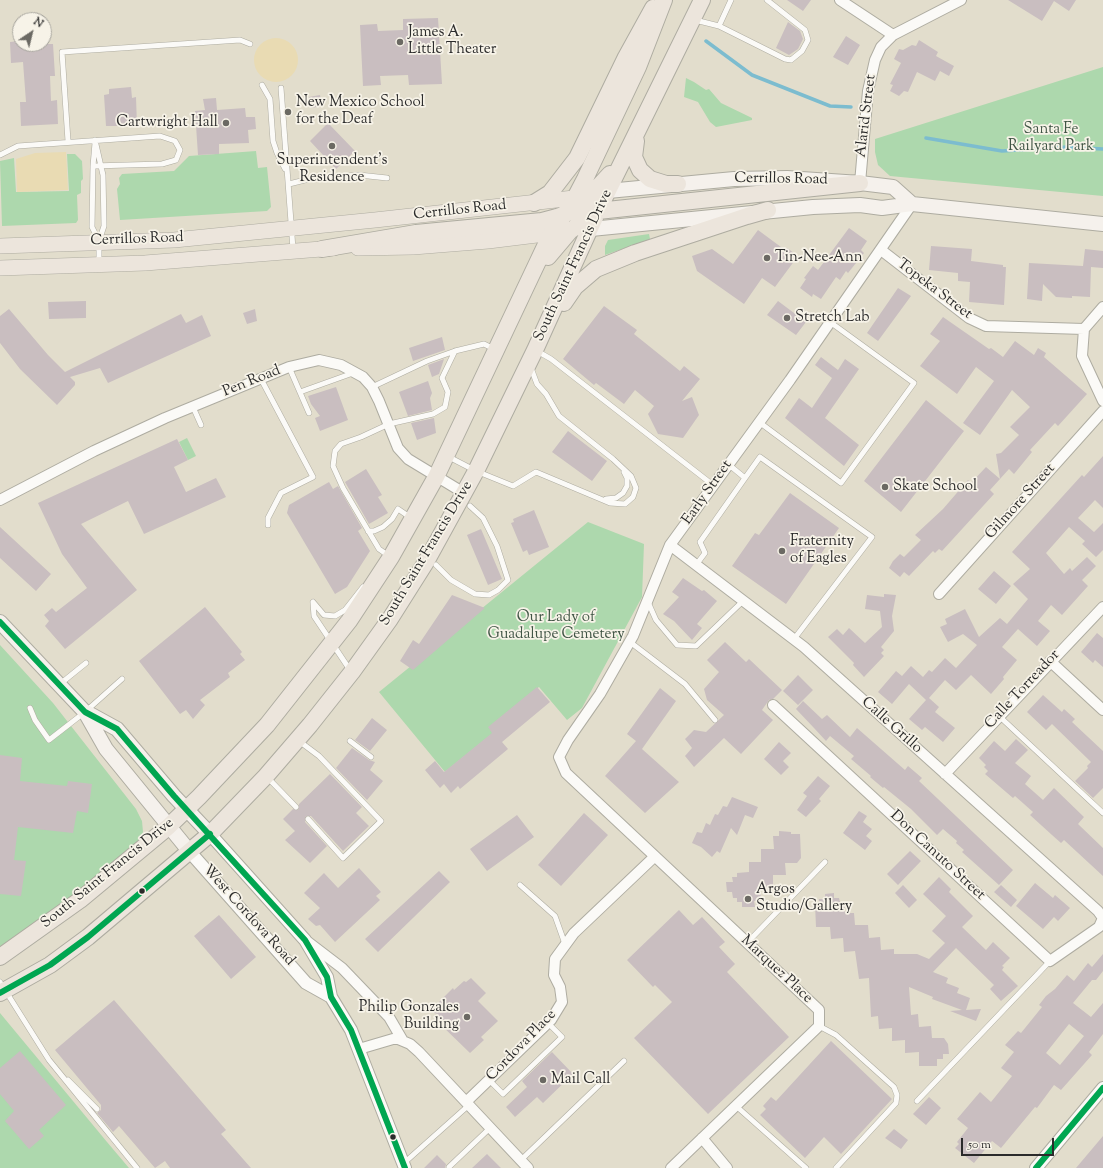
<!DOCTYPE html>
<style>
body{margin:0}
#map{position:relative;width:1103px;height:1168px;overflow:hidden;background:#e2ddcc;font-family:"Sorts Mill Goudy",serif}
canvas{display:block}
.north{position:absolute;left:12px;top:12px;width:40px;height:40px;box-sizing:border-box;background:#f7f3e8;border:1px solid #a5a39c;border-radius:50%;rotate:35deg;font-size:11px;font-weight:700;line-height:16px;text-align:center;color:#2b2b2b}
.north::after{content:'';display:block;margin:auto;width:14px;height:18px;background:#6b6963;clip-path:polygon(50% 0,100% 100%,50% 72%,0 100%)}
.scale{position:absolute;left:961px;top:1138px;width:93px;height:18px;box-sizing:border-box;border:2px solid #2b2b2b;border-top:0;padding-left:5px;font-size:12px;line-height:14px;white-space:nowrap;color:#2b2b2b;-webkit-text-stroke:3px #f7f3e8;paint-order:stroke}
</style>
<div id="map">
<canvas width="1103" height="1168"></canvas>
<div class="north">N</div>
<div class="scale">50 m</div>
</div>
<script>
const ctx = document.querySelector('canvas').getContext('2d');
ctx.lineJoin = 'round';
function fill(path, color) {
  ctx.fillStyle = color;
  ctx.fill(path, 'evenodd');
}
function poly(rows) {
  const path = new Path2D();
  for (const r of rows) {
    if (r.length === 3) {
      path.moveTo(r[0] + r[2], r[1]);
      path.arc(r[0], r[1], r[2], 0, 2 * Math.PI);
      continue;
    }
    path.moveTo(r[0], r[1]);
    for (let i = 2; i < r.length; i += 2) path.lineTo(r[i], r[i + 1]);
  }
  return path;
}
function stroke(path, color, width, dash) {
  ctx.strokeStyle = color;
  ctx.lineWidth = width;
  ctx.lineCap = dash ? 'butt' : 'round';
  ctx.setLineDash(dash || []);
  ctx.stroke(path);
}
function label(font, color, halo, rows, align = 'center') {
  ctx.font = font + ' "Sorts Mill Goudy",serif';
  ctx.lineWidth = 3.5;
  ctx.setLineDash([]);
  ctx.textBaseline = 'middle';
  ctx.strokeStyle = halo;
  ctx.fillStyle = color;
  for (const [text, x, y, turn = 0] of rows) {
    ctx.save();
    ctx.translate(x, y);
    ctx.rotate((+turn || 0) * Math.PI / 180);
    ctx.textAlign = isNaN(turn) ? turn : align;
    if (halo) ctx.strokeText(text, 0, 0);
    ctx.fillText(text, 0, 0);
    ctx.restore();
  }
}
fill(poly([
 [1103,67,1103,196,890,176,878,165,875,152,875,139],
 [686,78,694,82,706,90,709,89,721,103,752,118,752,120,716,127,710,122,698,102,684,97],
 [256,151,258,168,267,167,271,207,267,211,120,220,117,189,120,184,119,178,122,174,174,171,189,156],
 [67,154,75,154,82,161,83,179,81,181,81,193,77,195,78,220,76,223,2,226,0,161,14,158,16,192,69,191],
 [649,234,650,239,648,240,605,255,605,246,608,240],
 [187,438,196,456,188,460,179,442],
 [588,522,644,544,642,597,582,708,567,720,539,687,492,725,496,731,445,772,379,692],
 [0,645,53,703,136,809,142,821,143,832,140,840,132,849,87,887,0,950],
 [0,1013,107,1142,129,1168,0,1168]
]), '#add8ad');
fill(poly([
 [276,60,22],
 [66,152,68,190,17,192,16,159,35,153]
]), '#e9dbb3');
stroke(poly([
 [706,41,752,75,830,106,851,107],
 [926,138,1002,151,1068,147,1103,149]
]), '#7cbccf', 3.5);
fill(poly([
 [787,0,811,0,803,11],
 [1008,0,1076,0,1069,11,1054,1,1042,21],
 [438,18,442,84,409,85,408,75,380,76,381,85,363,86,360,25,377,24,378,31,403,30,403,19],
 [788,22,800,31,803,39,798,49,789,55,776,48],
 [846,36,860,45,848,65,833,57],
 [919,40,938,52,936,56,954,66,949,76,940,71,935,81,917,72,908,92,904,91,899,96,890,91,893,85,890,84,901,63,894,59,899,49,903,50,912,45,916,46],
 [20,41,20,44,53,44,55,76,50,76,51,101,57,100,58,124,21,126,20,102,26,102,23,62,11,63,10,42],
 [131,87,132,98,136,97,137,126,106,126,104,95,109,94,109,89],
 [320,95,322,106,311,108,309,97],
 [216,98,217,110,245,108,246,117,255,117,256,129,248,130,249,143,219,144,219,154,198,155,195,111,205,110,203,99],
 [328,123,355,151,336,169,310,141],
 [849,228,867,241,861,250,864,253,848,273,846,271,840,280,836,277,821,299,813,294,812,297,800,288,806,279,804,278,813,266,818,270],
 [758,230,785,250,787,248,798,256,775,287,762,278,744,304,697,271,692,256,712,249,733,264],
 [931,246,972,249,971,261,1003,265,1003,267,1006,267,1004,305,969,302,970,282,958,281,958,273,929,270],
 [1085,249,1103,251,1103,268,1091,267,1090,297,1072,296,1072,298,1056,297,1043,284,1042,301,1027,299,1029,263,1083,266],
 [898,288,911,296,878,341,867,333],
 [86,301,86,318,49,319,48,302],
 [778,301,806,322,796,335,767,315],
 [604,306,637,330,634,334,680,371,684,366,700,379,682,401,692,397,699,415,683,438,658,434,648,414,654,406,635,390,624,404,596,383,594,385,563,359],
 [9,309,48,355,65,372,181,314,186,323,202,315,211,336,108,383,100,368,70,377,75,382,75,385,57,405,20,369,0,343,0,316],
 [255,309,257,321,247,324,243,313],
 [943,317,989,349,991,348,1003,357,1015,341,1034,355,1038,348,1046,353,1044,357,1087,394,1058,426,1055,423,1030,450,1032,452,1014,474,1009,469,990,490,994,494,942,551,939,549,935,553,933,551,909,576,904,572,900,577,889,568,893,561,900,554,904,557,921,540,915,535,943,509,968,480,971,483,986,467,1000,479,996,454,1001,453,1019,435,1010,427,1030,407,1012,390,980,435,963,423,994,381,976,367,957,394,920,366,940,341,930,334],
 [442,337,445,350,413,361,409,348],
 [821,357,838,370,845,359,859,369,825,418,859,445,844,466,785,418,799,398,812,408,832,378,815,365],
 [444,359,439,374,432,377,428,365],
 [428,381,432,393,430,398,432,410,408,416,399,392],
 [336,387,348,420,320,431,315,418,320,416,311,404,308,396],
 [926,400,964,431,901,512,864,481],
 [434,418,436,433,417,440,411,423],
 [568,431,607,461,592,481,552,452],
 [177,439,188,460,174,467,186,492,216,478,226,497,144,534,128,501,81,524,137,590,65,649,45,626,49,621,44,615,52,608,56,612,87,588,62,554,38,503],
 [1103,456,1103,508,1095,500,1078,518,1094,532,1103,523,1103,550,1096,557,1082,544,1085,541,1069,527,1046,553,1064,574,1070,568,1072,571,1087,557,1096,566,1082,580,1088,586,1062,615,1051,605,1038,621,1050,631,1037,646,1018,629,1002,647,1017,660,1003,677,1004,679,991,694,971,675,956,690,945,680,929,698,939,707,935,712,955,728,943,742,925,727,922,730,909,719,926,700,909,684,892,704,878,692,896,671,902,676,911,666,923,677,929,670,932,672,945,658,956,668,977,645,963,634,948,642,940,627,947,624,945,619,965,609,979,637,1000,618,1007,624,1028,599,1013,584,1030,569,1012,552,1082,475,1084,477],
 [366,469,382,495,378,497,388,513,369,524,345,482],
 [329,482,333,489,338,486,362,528,358,531,370,551,347,587,335,594,287,513,289,505],
 [790,493,839,528,786,604,732,566,755,533,759,535],
 [534,510,549,547,529,555,527,550,523,552,511,523,514,522,513,519],
 [0,527,51,574,36,591,0,558],
 [481,529,502,579,488,585,467,535],
 [994,571,1011,586,996,604,978,589],
 [683,578,702,591,704,590,717,601,697,624,702,628,692,640,674,621,663,614,679,597,672,592],
 [884,594,896,595,892,616,894,631,881,647,884,650,881,653,884,656,864,677,853,665,854,663,828,637,837,629,843,635,849,628,865,643,882,627,880,611,865,609,867,595,884,597],
 [452,595,485,608,413,670,400,661,413,640,419,644],
 [205,607,242,652,240,654,245,660,228,673,230,677,200,700,205,705,193,719,186,710,180,714,139,661],
 [1097,633,1103,638,1103,667,1095,660,1093,663,1081,652],
 [725,642,746,662,749,659,782,690,773,699,769,700,762,710,773,720,741,754,724,738,694,767,685,756,692,748,685,739,694,730,706,732,724,715,707,700,704,689,719,672,707,660],
 [798,675,813,690,798,705,783,691],
 [537,687,550,702,502,742,508,749,460,789,458,786,451,793,444,784,440,788,425,770,435,761,444,772,492,733,488,727],
 [660,688,676,701,642,749,679,782,645,813,605,776,636,741,627,734],
 [1043,695,1062,712,1064,709,1075,719,1072,722,1103,751,1103,788,1093,798,1075,781,1088,768,1087,766,1091,762,1052,724,1046,730,1027,712],
 [803,701,822,719,827,715,850,737,857,728,905,770,908,766,922,778,919,781,1013,870,999,885,962,852,964,850,956,843,957,841,943,829,937,835,911,809,884,787,883,788,870,777,871,776,851,759,854,756,830,736,826,741,814,728,796,709],
 [372,718,387,730,370,751,355,740],
 [1016,739,1028,750,1015,763,1031,776,1025,784,1043,800,1054,788,1084,817,1078,824,1103,848,1103,876,1064,840,1061,843,1052,835,1030,815,1033,812,1015,796,1013,798,985,774,988,771,984,767,986,765,979,758,994,741,1005,751],
 [779,742,791,753,783,761,789,767,781,775,764,759],
 [352,748,369,760,375,762,370,770,383,781,367,800,336,768],
 [0,755,22,758,20,781,67,786,68,781,92,784,88,813,77,811,73,833,18,827,14,860,26,861,21,896,0,894],
 [330,774,362,807,356,813,369,826,343,851,311,816,306,816,305,822,327,846,310,863,285,840,295,831,283,819,293,809,298,810,299,804],
 [818,776,830,786,819,799,821,801,806,817,797,810,807,796,803,793],
 [732,797,758,807,753,818,745,815,737,835,731,828,720,853,717,851,712,857,701,847,692,843,697,832,702,833,706,823,710,825,715,814,718,815,723,806,727,807],
 [859,811,867,816,863,822,872,829,866,836,872,841,865,850,843,833],
 [584,813,608,835,561,886,538,865],
 [517,815,534,837,487,871,470,849],
 [779,831,791,832,791,834,800,834,801,858,797,863,785,863,786,875,773,875,773,888,760,887,761,900,754,901,755,907,742,907,742,902,737,902,737,898,733,898,732,892,727,892,726,882,733,882,732,877,737,877,737,873,749,872,749,862,761,862,761,849,774,849,773,836,779,836],
 [910,851,921,861,898,885,887,874],
 [359,868,381,892,376,896,380,900,335,942,320,925,316,926,308,919,320,908,304,893,324,873,338,888],
 [439,871,450,882,378,952,365,939],
 [939,877,951,889,949,892,973,916,962,927,986,950,993,942,1010,958,1002,966,1004,967,1002,970,1018,986,1001,1001,990,989,994,985,956,948,933,972,948,978,946,983,959,988,957,993,970,998,966,1010,981,1009,976,1021,950,1011,962,1010,932,999,933,997,909,987,911,1015,918,1014,919,1027,931,1026,932,1038,944,1038,948,1044,949,1054,943,1054,943,1059,937,1059,937,1066,919,1066,919,1052,905,1053,905,1040,892,1041,892,1028,879,1029,878,1016,871,1017,869,978,859,979,855,951,844,952,843,938,831,939,830,927,816,927,815,904,819,904,819,899,825,899,825,894,834,893,834,898,839,898,840,902,844,902,845,913,854,913,855,925,868,925,869,938,880,937,881,950,894,949,894,954,917,954,929,959,945,943,932,931,946,916,923,894],
 [1035,883,1053,898,1055,895,1070,908,1058,921,1054,917,1043,929,1016,906],
 [903,885,917,900,909,908,895,893],
 [1001,885,1017,900,1011,907,994,892],
 [679,910,693,925,702,917,725,942,719,947,735,964,727,972,789,1037,708,1114,634,1038,672,1002,655,985,653,987,627,960],
 [219,915,256,957,231,979,194,936],
 [1103,954,1103,971,1096,980,1092,980,1073,1003,1091,1017,1103,1003,1103,1034,1089,1052,1092,1055,1061,1090,1054,1085,1037,1108,1035,1107,1001,1148,992,1141,974,1163,955,1148,959,1144,957,1142,968,1128,957,1119,980,1092,991,1102,1012,1076,1001,1068,1014,1052,1005,1045,1018,1031,1021,1033,1042,1007,1039,1005,1046,996,1055,989,1067,975,1074,981,1088,963,1092,967],
 [1069,1024,1084,1036,1060,1065,1046,1053],
 [471,978,486,993,478,1001,498,1021,481,1037,484,1040,470,1053,439,1023,438,1014,434,1013,434,1007,453,988,454,990,464,981,466,982],
 [114,1000,226,1130,221,1134,251,1168,170,1168,165,1161,155,1168,119,1126,113,1132,97,1113,101,1110,101,1105,55,1050],
 [831,1041,892,1099,841,1154,824,1137,805,1158,760,1115,766,1109,763,1106,771,1097,776,1101],
 [20,1051,66,1105,39,1130,44,1136,29,1149,5,1121,14,1111,0,1094,0,1068],
 [552,1052,573,1074,543,1103,537,1097,515,1117,506,1107,527,1087,522,1081],
 [929,1097,941,1108,926,1125,913,1114],
 [894,1129,908,1140,901,1149,885,1138],
 [1103,1136,1103,1168,1076,1168],
 [487,1154,501,1168,472,1168],
 [437,1155,446,1164,445,1168,424,1168]
]), '#c9bec0');
const service = poly([
 [695,20,719,26,785,59,791,60,802,51,808,40,805,30,767,0],
 [719,26,731,0],
 [262,85,270,99,273,141,277,153,285,169],
 [281,88,293,249],
 [95,140,103,175,104,226,99,241,99,263],
 [68,141,62,52,240,40,250,44],
 [95,143,93,166,92,227,99,241],
 [0,155,18,146,160,136,175,141,180,150,176,160,162,164,93,166],
 [289,184,309,179,359,175,387,178],
 [537,351,551,359,713,485],
 [289,367,309,413],
 [261,379,313,477,281,493,268,518,268,525],
 [372,387,427,361,455,351,484,344,494,349],
 [300,392,353,373],
 [193,407,201,425],
 [759,422,841,483,914,383,830,322],
 [447,456,476,471,513,486,536,472,610,503,625,504,633,497,636,488,631,476,613,459,559,416,546,394,537,384,531,368],
 [728,464,745,478,760,457,872,537,794,639],
 [606,499,616,498,623,493,627,486,627,478,624,472],
 [368,531,374,531,383,527,392,519,398,509,411,518],
 [389,556,379,549,343,488,333,466,335,451,341,444,361,437,389,424,433,414,445,407,448,392,442,378,455,351],
 [436,565,451,580,475,594,489,595,498,590,508,580,497,546,483,518,470,506],
 [696,565,705,553,700,542,745,478],
 [313,602,324,615,335,616,345,610,363,587],
 [648,602,656,620,677,645,696,646,743,601],
 [313,603,314,616,350,670],
 [630,642,685,684,715,720],
 [60,684,86,663],
 [30,708,35,720,49,740,85,712,122,679],
 [999,716,1103,813],
 [299,741,319,756,381,821,343,858,308,819],
 [350,741,371,757],
 [268,778,296,807],
 [520,885,555,916,565,944],
 [747,943,825,862],
 [0,982,49,1060,137,1168],
 [819,1026,836,1035,894,1087,897,1095,896,1103,836,1168],
 [68,1080,97,1109],
 [489,1080,503,1094,562,1037,548,1023],
 [917,1101,1050,961],
 [736,1106,806,1168],
 [521,1160,624,1061],
 [404,1163,469,1105],
 [449,1167,490,1128]
]);
const minor = poly([
 [840,0,893,35],
 [860,183,868,91,875,60,881,47,893,35,961,0],
 [881,250,969,318,986,326,1084,329],
 [1103,307,1084,329,1082,356,1103,401],
 [0,500,94,451,165,418,289,367,319,360,341,365,363,377,372,387,379,401,398,448,408,459,464,493],
 [670,545,804,647,1098,911,1103,918],
 [939,594,1103,411],
 [1050,661,1103,710],
 [773,705,1050,961,1099,927,1103,918],
 [945,774,1103,607],
 [308,942,342,968,389,1017,403,1041],
 [359,1049,393,1039,398,1039,410,1044,419,1052,528,1168],
 [466,1102,551,1020,562,1002,560,987,554,975,555,959,574,933,654,857],
 [702,1138,727,1168],
 [671,1168,819,1026,819,1010,566,773,559,757,568,740,600,694,633,636,670,545,790,380,912,204]
]);
const tertiary = poly([
 [210,834,305,940,327,977,331,997,351,1030,405,1168],
 [190,852,306,983,331,997],
 [1036,1168,1103,1088]
]);
const secondary = poly([
 [608,191,734,179,787,178,860,183,893,187,912,204],
 [591,229,813,207,860,205,882,208,912,204,1103,224],
 [0,622,85,712,106,749,190,852],
 [86,712,117,729,174,796,210,834]
]);
const primary = poly([
 [0,246,174,240,375,220,583,197],
 [358,248,413,247,488,241,561,232],
 [0,268,145,263,334,248]
]);
const trunk = poly([
 [636,141,634,157,640,170,650,179,666,184,678,184],
 [534,203,550,193,577,158,626,57,653,8],
 [322,249,416,233,542,221,557,217,571,212,586,200,610,174],
 [548,257,570,231,598,211,860,183],
 [564,303,575,287,596,269,635,253,747,216,768,210],
 [0,957,80,900,168,827,199,797,267,725,349,621,391,557,436,477,549,238,575,198,585,179,638,67,664,0],
 [0,993,50,965,88,937,210,834,266,776,310,725,352,672,390,619,426,562,476,471,535,350,597,213,702,0]
]);
stroke(service, '#aeaca1', 6);
stroke(minor, '#aeaca1', 12);
stroke(tertiary, '#aeaca1', 14);
stroke(secondary, '#aeaca1', 16);
stroke(primary, '#aeaca1', 16);
stroke(trunk, '#aeaca1', 18);
stroke(service, '#fbfaf7', 5);
stroke(minor, '#fbfaf7', 10);
stroke(tertiary, '#fbfaf7', 12);
stroke(secondary, '#f5f1ec', 14);
stroke(primary, '#ece5dc', 15);
stroke(trunk, '#ece5dc', 16);
stroke(poly([
 [0,622,85,712,117,729,174,796,305,940,327,977,331,997,351,1030,405,1168],
 [0,993,50,965,88,937,210,834],
 [1036,1168,1103,1088]
]), '#00a651', 6);
for (const [x, y, r, color] of [
 [400,42,4,"#6b6963"],
 [288,112,4,"#6b6963"],
 [226,123,4,"#6b6963"],
 [332,146,4,"#6b6963"],
 [767,258,4,"#6b6963"],
 [787,318,4,"#6b6963"],
 [885,487,4,"#6b6963"],
 [782,551,4,"#6b6963"],
 [142,891,3.5,"#2b2b2b"],
 [748,899,4,"#6b6963"],
 [467,1017,4,"#6b6963"],
 [543,1080,4,"#6b6963"],
 [393,1137,3.5,"#2b2b2b"]
]) {
  const dot = new Path2D();
  dot.arc(x, y, r, 0, 2 * Math.PI);
  ctx.fillStyle = color;
  ctx.fill(dot);
  stroke(dot, '#f7f3e8', 1.5);
}
label('15px', '#2b2b2b', '#f7f3e8', [
 ["James A.",408,33],
 ["Little Theater",408,50],
 ["New Mexico School",296,103],
 ["for the Deaf",296,120],
 ["Cartwright Hall",218,123,"right"],
 ["Superintendent's",332,161,"center"],
 ["Residence",332,178,"center"],
 ["Tin-Nee-Ann",775,258],
 ["Stretch Lab",795,318],
 ["Skate School",893,487],
 ["Fraternity",790,542],
 ["of Eagles",790,559],
 ["Argos",756,890],
 ["Studio/Gallery",756,907],
 ["Philip Gonzales",459,1008,"right"],
 ["Building",459,1025,"right"],
 ["Mail Call",551,1080]
], 'left');
label('15px', '#2b2b2b', '#f7f3e8', [
 ["Alarid Street",867,116,-83],
 ["Cerrillos Road",781,180,1],
 ["Cerrillos Road",460,211,-6],
 ["Cerrillos Road",137,240,-2],
 ["South Saint Francis Drive",574,266,-65],
 ["Topeka Street",934,290,37],
 ["Pen Road",252,382,-22],
 ["Early Street",708,493,-55],
 ["Gilmore Street",1021,502,-48],
 ["South Saint Francis Drive",427,554,-59],
 ["Calle Torreador",1023,690,-47],
 ["Calle Grillo",891,726,42],
 ["Don Canuto Street",937,856,43],
 ["South Saint Francis Drive",108,874,-39],
 ["West Cordova Road",248,916,48],
 ["Marquez Place",776,970,43],
 ["Cordova Place",522,1046,-46]
]);
label('15px', '#405545', '#f7f3e8', [
 ["Santa Fe",1051,130],
 ["Railyard Park",1051,147],
 ["Our Lady of",556,618],
 ["Guadalupe Cemetery",556,635]
]);
</script>
